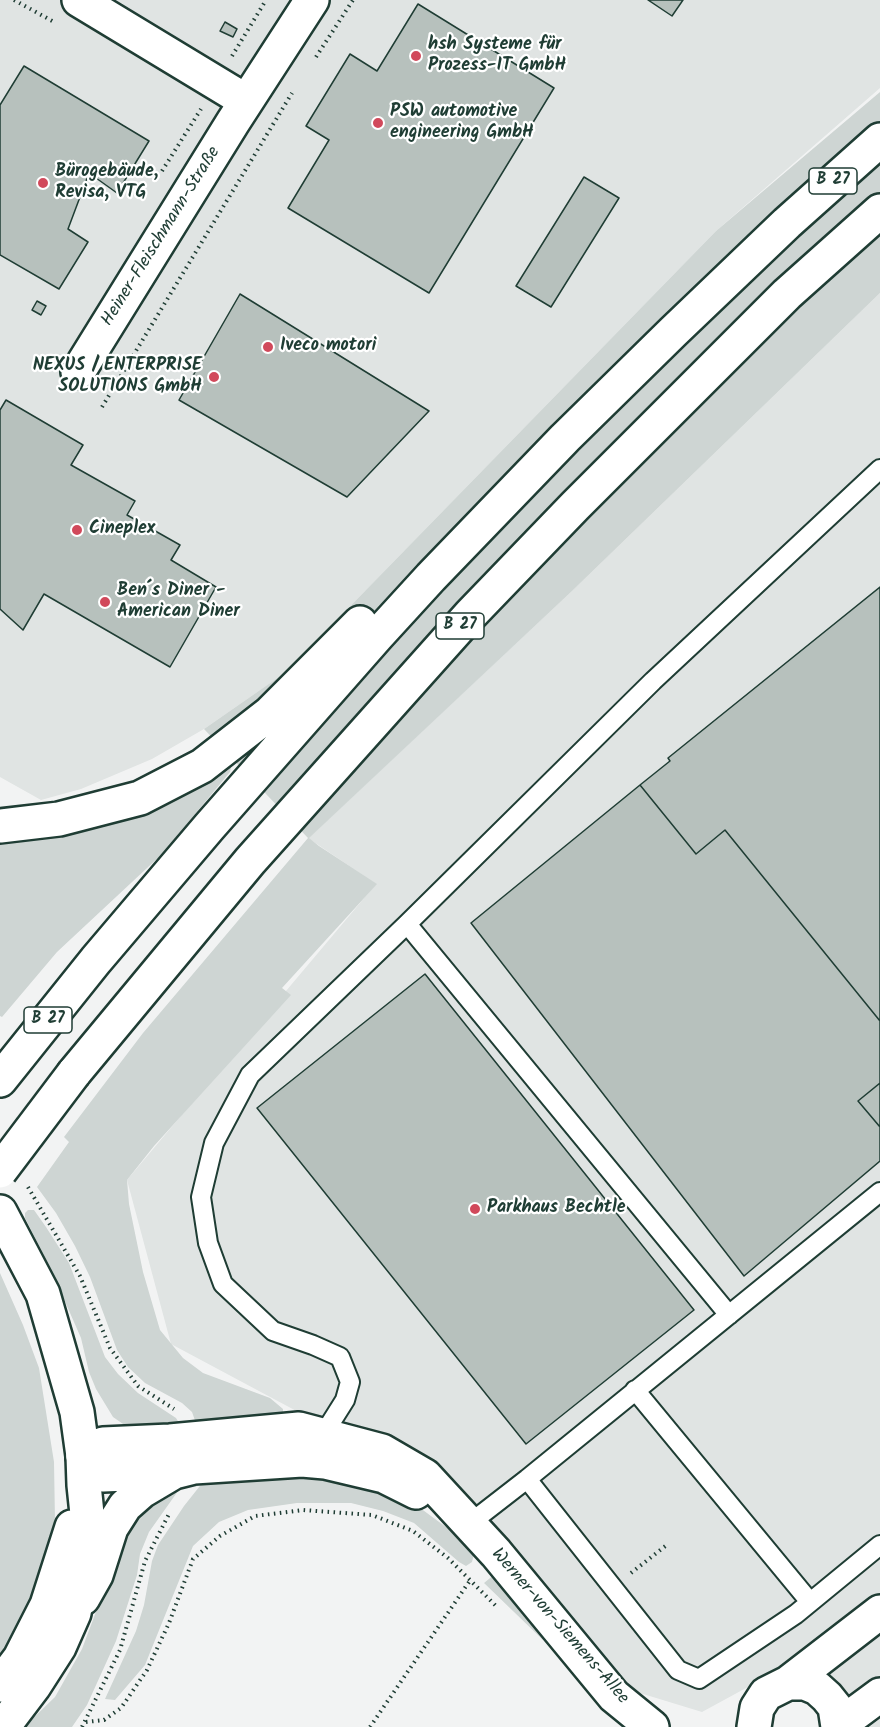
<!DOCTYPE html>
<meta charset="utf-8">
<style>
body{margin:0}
canvas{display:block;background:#f2f3f3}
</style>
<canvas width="880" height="1727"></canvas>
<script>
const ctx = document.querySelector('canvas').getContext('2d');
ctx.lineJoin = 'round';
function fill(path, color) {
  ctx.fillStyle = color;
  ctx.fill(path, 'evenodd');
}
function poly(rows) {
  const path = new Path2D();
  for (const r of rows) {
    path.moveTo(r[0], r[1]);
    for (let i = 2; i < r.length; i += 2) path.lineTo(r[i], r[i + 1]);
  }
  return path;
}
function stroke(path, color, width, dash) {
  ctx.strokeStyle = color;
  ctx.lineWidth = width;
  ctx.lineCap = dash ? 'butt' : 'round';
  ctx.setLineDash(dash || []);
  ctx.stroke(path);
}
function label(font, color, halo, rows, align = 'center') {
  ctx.font = font + ' Kalam,sans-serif';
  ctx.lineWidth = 4.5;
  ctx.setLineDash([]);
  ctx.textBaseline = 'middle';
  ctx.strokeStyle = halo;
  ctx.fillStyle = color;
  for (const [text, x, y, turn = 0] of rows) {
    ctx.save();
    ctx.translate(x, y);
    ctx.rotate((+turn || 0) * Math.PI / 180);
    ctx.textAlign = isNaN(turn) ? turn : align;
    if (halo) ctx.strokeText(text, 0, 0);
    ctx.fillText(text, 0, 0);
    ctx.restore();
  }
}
fill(poly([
 [0,0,880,0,880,88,716,231,286,672,204,729,152,759,81,789,41,800,0,777],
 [880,293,880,1727,853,1727,792,1663,702,1712,630,1690,476,1507,171,1344,127,1180,376,884,308,838,571,592]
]), '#e0e4e3');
fill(poly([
 [880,92,880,293,571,592,309,838,319,846,377,884,282,988,291,995,154,1146,127,1180,129,1204,143,1272,160,1330,183,1358,203,1373,270,1398,283,1409,283,1417,198,1429,192,1412,182,1403,145,1383,128,1367,117,1350,90,1277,75,1246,56,1213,37,1187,69,1142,64,1137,143,1033,308,838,204,729,286,672,716,231],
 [224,768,231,768,230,772,161,855,57,952,2,1017,0,1016,0,837,53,837,98,827,165,805,201,786],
 [28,1210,34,1210,46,1227,69,1263,105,1357,118,1374,138,1393,176,1418,184,1431,143,1432,126,1426,113,1417,96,1389,89,1372,81,1338,49,1265,25,1218,25,1213],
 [0,1273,23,1325,39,1368,54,1462,55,1522,44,1580,0,1673],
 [300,1468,412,1502,469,1544,474,1554,472,1562,466,1566,459,1562,414,1523,383,1511,351,1503,297,1503,248,1510,219,1522,193,1546,145,1665,115,1700,105,1699,136,1631,144,1605,152,1561,158,1545,184,1506,207,1477],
 [183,1484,149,1532,140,1554,137,1575,116,1641,87,1705,72,1727,24,1727,55,1697,82,1649,133,1513],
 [495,1574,543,1640,484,1583]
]), '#ced5d3');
const building = poly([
 [648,0,683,0,672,16,648,0],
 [418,4,554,88,429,293,288,208,329,140,306,126,350,54,377,71,418,4],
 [225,22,237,29,233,37,220,31,225,22],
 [24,66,149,141,117,193,89,173,68,229,88,242,59,289,0,255,0,105,24,66],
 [584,177,619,198,551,307,516,286,584,177],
 [240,294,429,411,347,497,179,400,240,294],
 [37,301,46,306,41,315,32,310,37,301],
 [6,400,83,445,71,465,135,501,127,515,180,545,171,560,216,587,170,667,44,594,23,630,0,609,0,410,6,400],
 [880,587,880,1021,725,830,696,854,640,785,670,761,668,758,880,587],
 [640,785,696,854,725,830,880,1021,880,1083,858,1101,880,1127,880,1161,744,1276,471,923,640,785],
 [425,974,694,1310,526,1444,257,1108,425,974],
 [880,1083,880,1127,858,1101,880,1083]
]);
fill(building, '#b7c1bd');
stroke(building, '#1f3d34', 1.5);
const lane = poly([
 [407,924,729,1315],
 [635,1390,810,1602],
 [323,1435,345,1400,350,1382,340,1357,313,1345,273,1331,223,1284,208,1243,201,1197,214,1143,250,1075,407,924,653,681,880,469],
 [527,1479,678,1670,699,1679,796,1614,880,1545],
 [469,1524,527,1479,880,1192]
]);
const street = poly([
 [79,0,246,101],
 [78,372,233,122,312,0],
 [174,1472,103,1475,83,1456,103,1444,170,1441,299,1429,382,1451,425,1476,496,1553,614,1696,652,1727],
 [83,1598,96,1575,111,1528,125,1506,142,1491,174,1472,194,1467,302,1460,325,1462,384,1476,416,1492],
 [788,1683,880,1612],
 [838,1726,880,1695],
 [754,1727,757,1708,766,1694,788,1683,805,1683,817,1688,827,1697,835,1707,838,1727]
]);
const secondary = poly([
 [0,1212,43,1294,77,1412,83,1456]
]);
const highway = poly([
 [0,826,59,819,140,798,202,766,270,713,360,623],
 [74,1073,250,861,470,615,575,506,787,294,880,211],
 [0,1080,96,960,209,827,377,636,431,577,565,438,673,332,787,223,880,140],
 [0,1685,20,1658,47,1605,72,1527],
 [3,1727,34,1686,59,1647,74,1613,89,1533,84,1485,83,1456]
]);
stroke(lane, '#1f3d34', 22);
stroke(street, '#1f3d34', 38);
stroke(secondary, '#1f3d34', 38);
stroke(highway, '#1f3d34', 38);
stroke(poly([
 [14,0,56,23],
 [232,56,266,0],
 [316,57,353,0],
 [162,171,201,109],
 [43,366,48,357],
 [102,407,292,93],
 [28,1187,80,1276,110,1348,138,1386,174,1409],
 [631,1573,668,1544],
 [86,1722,104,1720,121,1708,147,1670,169,1623,193,1559,220,1536,255,1516,303,1510,372,1515,413,1531,448,1558,498,1608],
 [82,1727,120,1650,145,1561,170,1512],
 [370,1727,471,1579]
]), '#1f3d34', 4, [1.5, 4.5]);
stroke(lane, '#fff', 18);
stroke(street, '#fff', 33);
stroke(secondary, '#fff', 33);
stroke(highway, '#fff', 33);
const highwayBridge = poly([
 [0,1171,74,1073]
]);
stroke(highwayBridge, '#1f3d34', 38, []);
stroke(highwayBridge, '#fff', 33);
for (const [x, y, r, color] of [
 [416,56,6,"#d1495b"],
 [378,123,6,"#d1495b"],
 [43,183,6,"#d1495b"],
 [268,347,6,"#d1495b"],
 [214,377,6,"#d1495b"],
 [77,530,6,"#d1495b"],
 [105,602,6,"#d1495b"],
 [475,1209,6,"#d1495b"]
]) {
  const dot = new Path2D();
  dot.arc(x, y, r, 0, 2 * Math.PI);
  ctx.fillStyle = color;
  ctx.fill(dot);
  stroke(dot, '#fff', 2);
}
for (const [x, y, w] of [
 [833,181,48],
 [460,626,48],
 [48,1020,48]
]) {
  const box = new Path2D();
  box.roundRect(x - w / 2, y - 13, w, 26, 4.5);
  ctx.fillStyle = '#fff';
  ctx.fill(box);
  stroke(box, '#1f3d34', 1.5);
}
label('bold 16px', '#1f3d34', null, [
 ["B 27",833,181],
 ["B 27",460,626],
 ["B 27",48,1020]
]);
label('bold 18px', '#1f3d34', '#fff', [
 ["hsh Systeme für",428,46],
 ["Prozess-IT GmbH",428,67],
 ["PSW automotive",390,113],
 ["engineering GmbH",390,134],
 ["Bürogebäude,",55,173],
 ["Revisa, VTG",55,194],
 ["Iveco motori",280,347],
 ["NEXUS / ENTERPRISE",202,367,"right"],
 ["SOLUTIONS GmbH",202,388,"right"],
 ["Cineplex",89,530],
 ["Ben´s Diner -",117,592],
 ["American Diner",117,613],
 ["Parkhaus Bechtle",487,1209]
], 'left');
label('18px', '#1f3d34', '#fff', [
 ["Heiner-Fleischmann-Straße",162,237,-58],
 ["Werner-von-Siemens-Allee",559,1627,49]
]);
</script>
